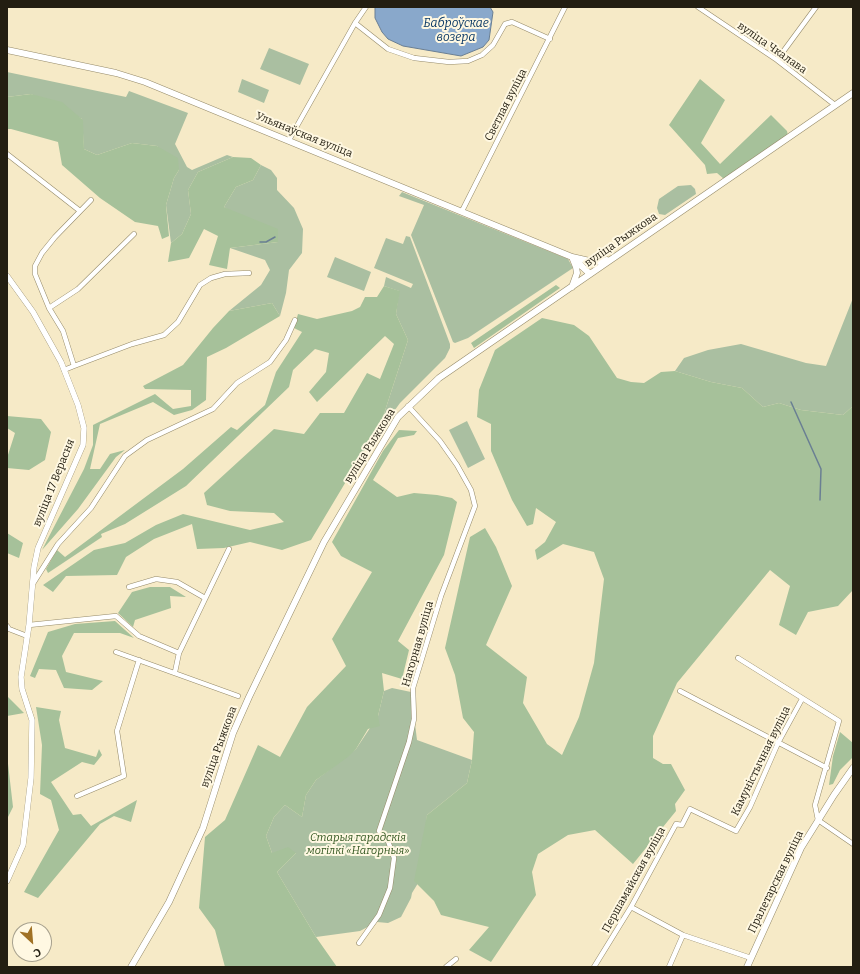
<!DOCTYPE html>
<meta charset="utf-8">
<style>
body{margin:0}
#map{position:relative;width:860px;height:974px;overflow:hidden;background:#f6eac7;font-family:Bitter,serif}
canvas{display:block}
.frame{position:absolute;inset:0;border:8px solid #231e11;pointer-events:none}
.north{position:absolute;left:12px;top:922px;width:40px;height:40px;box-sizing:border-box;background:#fff8e2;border:1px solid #a7a18e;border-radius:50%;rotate:154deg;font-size:11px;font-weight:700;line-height:16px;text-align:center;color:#231e11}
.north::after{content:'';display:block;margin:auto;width:14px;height:18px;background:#a07124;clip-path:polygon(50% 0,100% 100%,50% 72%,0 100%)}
</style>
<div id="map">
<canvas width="860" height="974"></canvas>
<div class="frame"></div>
<div class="north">С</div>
</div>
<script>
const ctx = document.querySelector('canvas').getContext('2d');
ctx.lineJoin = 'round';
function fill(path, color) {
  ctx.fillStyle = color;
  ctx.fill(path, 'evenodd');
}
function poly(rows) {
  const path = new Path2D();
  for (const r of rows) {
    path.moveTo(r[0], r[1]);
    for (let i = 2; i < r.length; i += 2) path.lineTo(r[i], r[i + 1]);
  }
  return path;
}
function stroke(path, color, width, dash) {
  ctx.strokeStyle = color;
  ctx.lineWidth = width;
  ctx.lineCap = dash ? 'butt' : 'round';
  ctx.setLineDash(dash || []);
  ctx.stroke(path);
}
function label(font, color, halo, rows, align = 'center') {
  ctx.font = font + ' Bitter,serif';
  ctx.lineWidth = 4;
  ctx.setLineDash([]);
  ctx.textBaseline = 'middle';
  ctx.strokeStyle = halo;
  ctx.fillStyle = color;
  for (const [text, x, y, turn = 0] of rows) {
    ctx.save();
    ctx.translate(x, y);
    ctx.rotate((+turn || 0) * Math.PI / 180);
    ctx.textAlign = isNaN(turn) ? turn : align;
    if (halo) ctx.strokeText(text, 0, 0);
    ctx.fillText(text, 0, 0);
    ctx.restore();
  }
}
fill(poly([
 [269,48,309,64,300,85,260,69],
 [7,72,126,97,129,91,188,113,175,144,187,167,192,170,227,155,233,157,198,172,188,190,191,214,182,234,171,243,166,205,174,178,179,170,157,146,132,143,97,155,84,149,82,119,31,94,7,97],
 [242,79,269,90,264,103,238,92],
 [261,165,271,170,277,178,277,190,294,208,303,229,302,253,289,270,286,293,280,316,272,303,229,311,261,285,270,270,265,260,230,248,278,242,224,207,236,187,253,180],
 [691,185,695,189,696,194,665,215,659,214,657,208,659,199,678,186],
 [402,192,568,259,573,268,468,338,455,343,453,342,411,235,424,205,399,196],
 [406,236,410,237,450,344,450,348,445,358,400,403,379,432,376,431,381,423,408,340,396,314,399,291,384,286,386,277,411,288,413,284,374,268,386,238,403,244],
 [335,257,371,272,364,291,327,277],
 [853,298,853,406,843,415,801,410,779,403,763,407,742,388,711,382,675,371,684,358,708,350,741,344,806,363,826,366],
 [467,421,485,459,468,468,449,430],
 [392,688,411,692,417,740,472,760,467,783,427,815,423,875,412,893,411,898,401,917,388,923,377,922,360,931,316,937,277,872,296,853,272,853,266,836,274,817,285,805,302,817,306,795,316,780,356,749,378,716,384,691]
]), '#aabfa1');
fill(poly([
 [700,79,725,100,701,143,720,164,771,115,787,131,788,136,724,179,717,173,707,174,705,165,669,125],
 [31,94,62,102,83,120,84,149,97,155,132,143,157,146,178,158,179,170,174,178,166,205,169,236,162,239,158,226,135,222,100,198,62,165,58,142,11,129,7,129,7,97],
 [233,157,251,158,261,165,253,180,236,187,224,207,278,229,278,242,230,248,227,269,209,265,218,236,204,229,189,258,168,262,171,243,182,234,191,214,188,190,198,172],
 [556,285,560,288,474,348,471,343],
 [384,286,400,291,396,314,408,340,381,423,311,540,282,550,250,542,224,548,197,549,192,524,154,539,126,557,117,575,66,576,53,592,43,585,94,550,125,543,156,525,183,514,250,530,284,522,274,513,230,511,207,505,204,493,274,429,304,434,320,413,344,413,367,373,380,379,394,344,385,336,317,402,309,392,326,372,329,353,315,349,293,370,289,387,186,486,125,524,101,534,102,537,48,573,46,569,57,550,65,557,183,469,231,427,237,430,265,405,276,372,302,332,294,328,298,314,317,319,352,311,360,307,365,297,377,297],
 [272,303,280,316,226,348,207,357,206,400,192,410,174,415,153,402,100,424,90,469,100,469,110,454,125,450,116,457,78,509,42,550,84,469,93,445,93,425,155,394,173,409,191,406,191,390,145,389,143,386,183,365,213,328,229,311],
 [542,318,574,325,589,336,617,378,631,382,644,383,661,372,675,371,711,382,742,388,763,407,779,403,801,410,843,415,853,406,853,590,838,606,808,612,796,635,779,625,790,586,770,570,677,683,653,736,653,758,663,764,671,764,685,790,675,804,676,811,633,864,595,830,568,835,538,854,532,872,536,895,491,962,469,950,489,927,441,915,434,901,414,881,427,815,467,783,472,760,474,732,463,718,455,675,445,648,470,537,485,528,496,547,512,586,486,645,527,677,523,703,547,744,562,755,579,717,594,663,604,579,594,552,563,544,537,560,535,550,545,542,556,522,536,508,533,524,527,526,512,500,491,451,491,424,477,417,479,390,495,350],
 [7,416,41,419,51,432,45,460,29,470,7,468,7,458,15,433,7,428],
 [399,430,417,431,414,435,398,438,373,480,397,497,414,493,437,495,452,498,457,502,444,555,398,641,409,650,402,679,382,673,384,691,378,716,380,726,368,729,356,749,348,757,316,780,306,795,302,817,285,805,274,817,266,836,272,853,288,847,296,853,277,872,316,937,337,967,225,967,215,930,199,908,205,837,225,820,258,745,280,757,307,707,346,666,332,639,372,572,341,556,332,542,383,451],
 [7,533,23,543,19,558,7,553],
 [150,587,170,587,186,597,170,596,171,608,135,620,133,627,118,613,132,592],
 [115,621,134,638,120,633,74,633,62,656,66,672,103,681,92,690,64,688,56,670,39,669,35,678,30,676,48,632,75,624],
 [7,696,24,713,7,716],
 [36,707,61,711,59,720,65,748,96,757,99,749,102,755,94,765,82,762,51,782,73,815,81,814,91,826,137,800,131,822,114,816,100,824,38,898,24,892,59,830,51,800,40,794,42,745],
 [840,732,853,743,853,757,840,770,833,784,829,785,833,756],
 [7,755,13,807,7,819]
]), '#a6c19a');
const water = poly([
 [375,7,490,7,493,12,489,40,483,47,461,56,403,46,388,39,382,32,375,18,375,7]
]);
fill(water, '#89a8cb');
stroke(water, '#6a7f93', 1);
stroke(poly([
 [260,242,266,242,275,237],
 [791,402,821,469,820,500]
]), '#6a7f93', 1.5);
const minor = poly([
 [698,7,777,60,835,105],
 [355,23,388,49,414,58,449,62,468,61,482,55,493,45,505,24,512,22,550,39],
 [777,60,816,7],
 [289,140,355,23,366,7],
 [7,154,80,211],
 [462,211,565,7],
 [49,308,35,274,35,266,42,253,55,237,91,200],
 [74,366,132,344,164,335,178,322,200,285,211,278,225,274,249,273],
 [64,370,74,366,63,331,49,308,78,289,134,234],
 [34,582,58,544,91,508,125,456,147,440,213,409,237,383,270,362,286,340,295,320],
 [129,587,156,579,177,582,205,598],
 [29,625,116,616,139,636,179,653],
 [7,626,9,629,27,636],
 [116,652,238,696],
 [738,658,839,721,815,805,818,820,853,844],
 [175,672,179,653,229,549],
 [680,691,827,768],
 [77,796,124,776,117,731,139,660],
 [631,907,683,935,751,958],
 [359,943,379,915,390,888,394,858,388,841,379,831,409,742,414,719,413,688,441,596,475,506,471,490,457,465,440,441,408,406],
 [446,967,456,959],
 [594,967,631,907,676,824,682,825,690,809,736,831,750,807,778,743,802,699],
 [669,967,683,935]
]);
const tertiary = poly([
 [7,276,33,312,61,362,78,405,84,428,83,445,38,548,34,567,29,625,21,677,22,689,32,720,31,778,23,845,7,881]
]);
const secondary = poly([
 [7,50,116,73,145,82,572,257,594,262,607,260],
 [572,257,576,267,577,273,572,287],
 [573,258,590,274],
 [131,967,169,902,203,828,233,733,249,697,324,542,398,417,439,378,853,93],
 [747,967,801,848,834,795,853,768]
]);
stroke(minor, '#958a69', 5.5);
stroke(tertiary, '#958a69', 6);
stroke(secondary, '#958a69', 7);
stroke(minor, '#fff', 4.5);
stroke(tertiary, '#fff', 5.5);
stroke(secondary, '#fff', 6);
label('11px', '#231e11', '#fff8e2', [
 ["вуліца Чкалава",772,48,35],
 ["Светлая вуліца",506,105,-63],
 ["Ульянаўская вуліца",304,135,22],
 ["вуліца Рыжкова",621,240,-35],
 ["вуліца Рыжкова",370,446,-58],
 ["вуліца 17 Верасня",54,483,-68],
 ["Нагорная вуліца",418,644,-74],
 ["вуліца Рыжкова",219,747,-70],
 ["Камуністычная вуліца",761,761,-64],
 ["Першамайская вуліца",634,880,-61],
 ["Пралетарская вуліца",776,882,-64]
]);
label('italic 11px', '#335720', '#fff8e2', [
 ["Старыя гарадскія",358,838],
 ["могілкі «Нагорныя»",358,851]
]);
label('italic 12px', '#0b3966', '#fff8e2', [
 ["Баброўскае",456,24],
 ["возера",456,38]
]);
</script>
